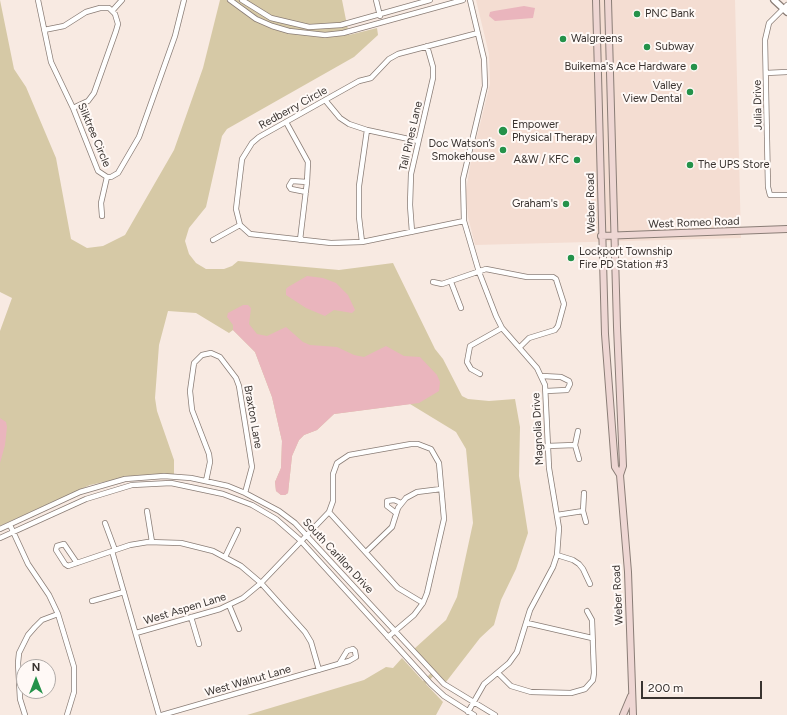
<!DOCTYPE html>
<meta charset="utf-8">
<style>
body{margin:0}
#map{position:relative;width:787px;height:715px;overflow:hidden;background:#f8eae2;font-family:Figtree,sans-serif}
canvas{display:block}
.north{position:absolute;left:16px;top:659px;width:40px;height:40px;box-sizing:border-box;background:#fff9f6;border:1px solid #b0aaa7;border-radius:50%;rotate:0deg;font-size:11px;font-weight:700;line-height:16px;text-align:center;color:#393330}
.north::after{content:'';display:block;margin:auto;width:14px;height:18px;background:#24924a;clip-path:polygon(50% 0,100% 100%,50% 72%,0 100%)}
.scale{position:absolute;left:641px;top:681px;width:121px;height:18px;box-sizing:border-box;border:2px solid #393330;border-top:0;padding-left:5px;font-size:12px;line-height:14px;white-space:nowrap;color:#393330;-webkit-text-stroke:3px #fff9f6;paint-order:stroke}
</style>
<div id="map">
<canvas width="787" height="715"></canvas>
<div class="north">N</div>
<div class="scale">200 m</div>
</div>
<script>
const ctx = document.querySelector('canvas').getContext('2d');
ctx.lineJoin = 'round';
function fill(path, color) {
  ctx.fillStyle = color;
  ctx.fill(path, 'evenodd');
}
function poly(rows) {
  const path = new Path2D();
  for (const r of rows) {
    path.moveTo(r[0], r[1]);
    for (let i = 2; i < r.length; i += 2) path.lineTo(r[i], r[i + 1]);
  }
  return path;
}
function stroke(path, color, width, dash) {
  ctx.strokeStyle = color;
  ctx.lineWidth = width;
  ctx.lineCap = dash ? 'butt' : 'round';
  ctx.setLineDash(dash || []);
  ctx.stroke(path);
}
function label(font, color, halo, rows, align = 'center') {
  ctx.font = font + ' Figtree,sans-serif';
  ctx.lineWidth = 4;
  ctx.setLineDash([]);
  ctx.textBaseline = 'middle';
  ctx.strokeStyle = halo;
  ctx.fillStyle = color;
  for (const [text, x, y, turn = 0] of rows) {
    ctx.save();
    ctx.translate(x, y);
    ctx.rotate((+turn || 0) * Math.PI / 180);
    ctx.textAlign = isNaN(turn) ? turn : align;
    if (halo) ctx.strokeText(text, 0, 0);
    ctx.fillText(text, 0, 0);
    ctx.restore();
  }
}
fill(poly([
 [476,0,735,0,741,238,475,245,468,217,466,190,471,161,490,84,489,54]
]), '#f4ddd2');
fill(poly([
 [0,0,14,69,26,87,56,158,71,239,87,248,103,246,125,235,174,150,203,68,220,0,342,0,349,35,377,28,378,35,354,57,227,129,222,136,206,207,189,228,185,241,189,254,196,263,206,269,224,269,232,266,238,261,339,270,393,263,435,349,443,359,462,396,468,399,489,401,515,399,520,427,519,476,528,533,516,569,501,600,494,625,480,638,446,682,436,673,426,684,443,702,436,715,247,715,364,680,386,667,393,668,402,658,423,681,433,671,414,649,446,620,457,597,473,523,466,449,456,432,410,404,334,414,317,430,304,435,299,440,292,456,288,493,285,495,281,495,276,491,275,482,281,468,282,441,272,397,255,352,233,330,229,333,196,313,168,311,159,345,155,398,157,411,174,460,174,474,131,476,90,485,0,526,0,331,12,298,0,292]
]), '#d6c9a6');
fill(poly([
 [524,6,535,8,533,18,495,21,489,16,490,12,494,11],
 [307,276,323,278,336,283,348,295,355,310,352,313,334,310,325,316,306,308,286,295,286,289,288,287],
 [243,305,248,305,251,308,249,324,257,334,267,336,286,327,303,342,310,345,337,347,354,355,364,357,386,346,404,356,420,357,437,375,440,382,439,391,419,403,334,414,317,430,304,435,299,440,292,456,288,493,285,495,281,495,276,491,275,482,281,468,282,441,272,397,255,352,233,330,233,325,227,317,228,313],
 [0,418,6,422,7,427,5,445,0,463]
]), '#eab5bd');
const minor = poly([
 [38,0,51,62,73,108,98,171,107,177,111,177,118,173,139,137,175,36,184,0],
 [230,0,256,19,272,26,289,31,325,35,343,33,463,0],
 [242,0,271,18,309,27,341,25,430,0],
 [376,0,380,16],
 [787,5,769,23,765,40,768,187,770,195,787,195],
 [113,10,122,0],
 [44,30,64,26,86,12,100,8,109,8,115,14,118,24,116,31,94,93,88,101,73,108],
 [766,73,787,72],
 [325,100,340,118,349,124,367,130,418,141],
 [286,122,308,162,307,182,300,240],
 [306,192,291,189,289,186,292,181,307,182],
 [102,216,101,203,107,177],
 [464,221,362,242,331,243,250,234,240,225,236,209,242,159,252,143,259,137,359,81,371,78,389,59,398,54,478,33],
 [412,232,410,205,411,174,433,78,433,67,427,46],
 [213,240,240,225],
 [362,242,359,217,359,186,367,130],
 [433,282,442,284,486,269,527,277,553,277,556,279,564,304,558,326,555,330,529,338,520,347],
 [451,282,461,308],
 [480,374,471,369,467,362,470,346,502,328],
 [542,376,561,377,569,381,570,384,567,390,546,391],
 [578,431,575,445,579,459],
 [547,446,575,445],
 [206,481,210,462,209,454,192,410,190,391,194,363,202,355,211,353,220,357,236,378,239,386,252,467,245,493],
 [584,493,583,511,586,522],
 [147,511,152,542],
 [329,512,398,588,423,603],
 [396,513,387,506,387,501,394,500,401,503],
 [557,515,583,511],
 [105,523,115,550],
 [10,525,28,564,49,595,58,614,74,667,74,692,67,715],
 [0,529,80,492,125,479,164,476,191,478,228,486,245,493,279,511,295,523,444,684,495,715],
 [0,538,86,499,132,485,171,483,223,494,252,505,276,519,300,540,431,684,444,696,474,715],
 [112,551,159,715],
 [366,552,392,527,398,508,406,498,417,492,441,489],
 [557,555,573,560,579,564,583,569,590,584],
 [225,557,238,530],
 [77,563,64,544,57,546,56,550,65,564,68,566,71,565,130,545,148,542,181,543,213,551,241,566,261,583,305,632,311,642,319,670],
 [92,601,124,592],
 [229,605,239,629],
 [191,617,199,644],
 [527,623,592,638],
 [136,633,220,609,243,598,261,583,329,512,333,501,333,474,337,463,349,455,411,444,418,444,431,449,439,463,444,519,427,593,423,603,414,615,388,637],
 [498,673,511,686,531,692,571,693,585,689,593,680,594,673,592,620,587,611],
 [468,712,484,684,509,663,517,652,530,610,553,567,557,555,559,528,549,468,545,385,537,368,502,328,496,316,479,272,464,221,463,179,485,86,484,59,470,0],
 [25,715,20,699,18,663,19,653,28,635,35,627,42,620,58,614],
 [162,715,349,661,356,657,355,651,353,649,347,651,339,664]
]);
const tertiary = poly([
 [774,0,787,12]
]);
const secondary = poly([
 [596,0,605,334,615,467,620,475],
 [608,0,617,327,623,466,620,475,628,572,633,715],
 [601,236,787,229],
 [623,715,631,696]
]);
stroke(minor, '#8a7d76', 6);
stroke(tertiary, '#8a7d76', 8);
stroke(secondary, '#8a7d76', 8);
stroke(minor, '#fff', 4.5);
stroke(tertiary, '#fff', 5.5);
stroke(secondary, '#eed6d3', 6);
for (const [x, y, r, color] of [
 [637,14,4,"#24924a"],
 [563,39,4,"#24924a"],
 [647,47,4,"#24924a"],
 [694,67,4,"#24924a"],
 [690,92,4,"#24924a"],
 [503,131,5,"#24924a"],
 [503,150,4,"#24924a"],
 [577,160,4,"#24924a"],
 [690,165,4,"#24924a"],
 [566,204,4,"#24924a"],
 [571,258,4,"#24924a"]
]) {
  const dot = new Path2D();
  dot.arc(x, y, r, 0, 2 * Math.PI);
  ctx.fillStyle = color;
  ctx.fill(dot);
  stroke(dot, '#fff9f6', 1.5);
}
label('11px', '#393330', '#fff9f6', [
 ["PNC Bank",645,14],
 ["Walgreens",571,39],
 ["Subway",655,47],
 ["Buikema's Ace Hardware",686,67,"right"],
 ["Valley",682,86,"right"],
 ["View Dental",682,99,"right"],
 ["Empower",512,125],
 ["Physical Therapy",512,138],
 ["Doc Watson’s",495,144,"right"],
 ["Smokehouse",495,157,"right"],
 ["A&W / KFC",569,160,"right"],
 ["The UPS Store",698,165],
 ["Graham's",558,204,"right"],
 ["Lockport Township",579,252],
 ["Fire PD Station #3",579,265]
], 'left');
label('11px', '#393330', '#fff9f6', [
 ["Julia Drive",758,105,-91],
 ["Redberry Circle",293,108,-29],
 ["Silktree Circle",94,135,67],
 ["Tall Pines Lane",411,136,-77],
 ["Weber Road",591,203,-91],
 ["West Romeo Road",694,223,-2],
 ["Braxton Lane",253,417,80],
 ["Magnolia Drive",538,429,-93],
 ["South Carillon Drive",338,556,47],
 ["Weber Road",618,595,-93],
 ["West Aspen Lane",185,609,-17],
 ["West Walnut Lane",248,681,-16]
]);
</script>
